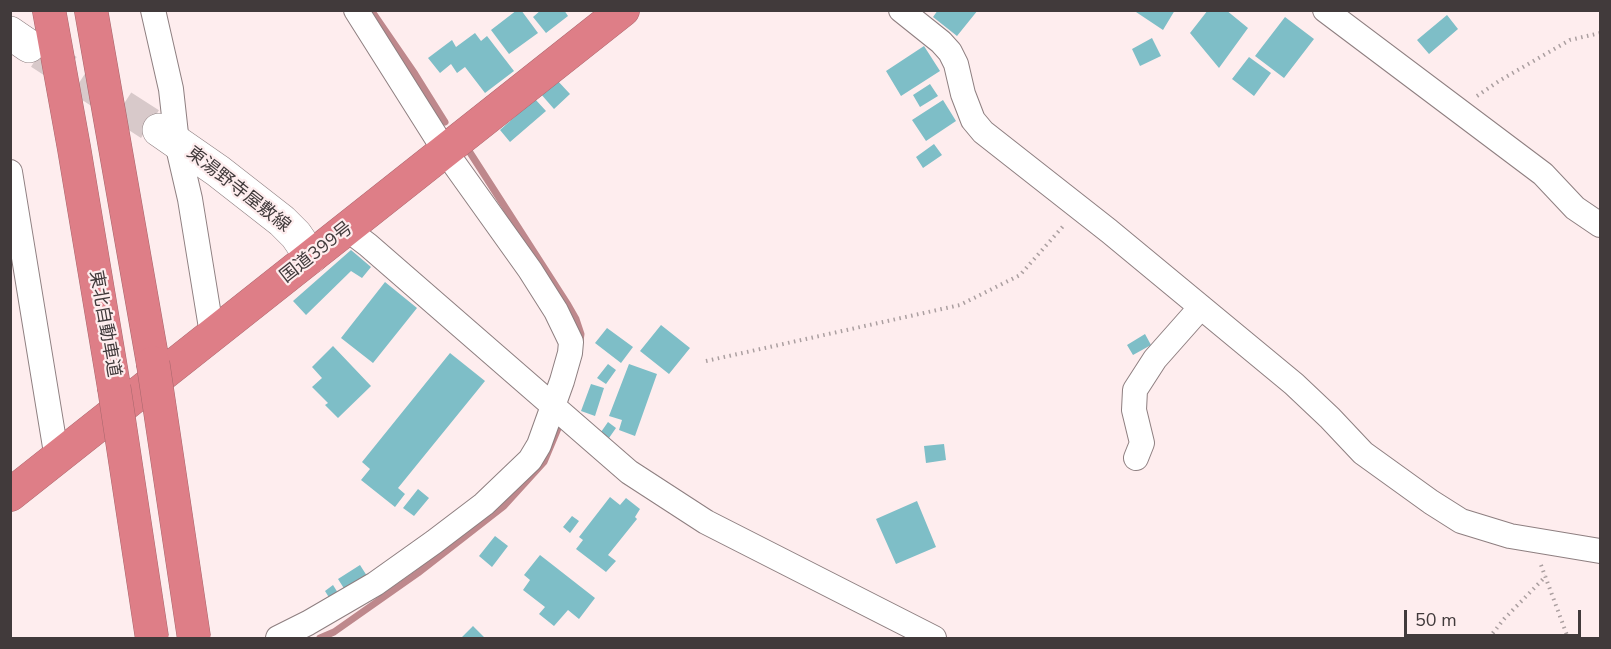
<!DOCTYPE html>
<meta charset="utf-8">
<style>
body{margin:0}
#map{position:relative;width:1611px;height:649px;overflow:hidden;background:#feedee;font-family:"Nunito Sans",sans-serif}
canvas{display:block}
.frame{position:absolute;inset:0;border:12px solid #413a3b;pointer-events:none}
.scale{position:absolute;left:1404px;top:610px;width:177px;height:27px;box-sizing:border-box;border:3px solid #413a3b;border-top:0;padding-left:8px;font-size:18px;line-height:21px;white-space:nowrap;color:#413a3b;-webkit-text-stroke:4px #feedee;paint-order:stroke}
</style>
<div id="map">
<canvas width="1611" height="649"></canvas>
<div class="frame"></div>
<div class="scale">50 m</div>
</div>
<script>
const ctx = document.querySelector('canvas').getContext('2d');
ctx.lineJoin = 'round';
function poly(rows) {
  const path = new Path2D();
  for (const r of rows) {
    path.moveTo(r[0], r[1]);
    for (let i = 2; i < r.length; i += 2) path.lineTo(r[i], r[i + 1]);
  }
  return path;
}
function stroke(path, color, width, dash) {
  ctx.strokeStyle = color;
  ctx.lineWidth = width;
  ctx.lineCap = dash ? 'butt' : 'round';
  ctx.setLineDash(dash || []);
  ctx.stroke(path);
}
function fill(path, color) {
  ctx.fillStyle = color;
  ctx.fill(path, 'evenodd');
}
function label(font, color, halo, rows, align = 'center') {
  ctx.font = font + ' "Nunito Sans","Noto Sans JP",sans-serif';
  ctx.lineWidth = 4.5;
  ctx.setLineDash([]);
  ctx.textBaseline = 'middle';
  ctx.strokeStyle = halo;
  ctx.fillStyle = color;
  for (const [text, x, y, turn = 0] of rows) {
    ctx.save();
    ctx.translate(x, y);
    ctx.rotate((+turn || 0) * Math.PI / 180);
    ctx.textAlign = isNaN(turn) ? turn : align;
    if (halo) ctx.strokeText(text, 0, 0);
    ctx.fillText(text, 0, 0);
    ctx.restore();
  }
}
stroke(poly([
 [371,10,415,74,445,122],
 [469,151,568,305,576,319,581,334,580,341],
 [320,638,334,632,418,573,504,506,544,462,562,419]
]), '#be888c', 7);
fill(poly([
 [517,10,521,10,538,33,509,54,491,30],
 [541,10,564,10,568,16,546,33,533,17],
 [938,10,978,10,957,36,933,17],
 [1133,10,1175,10,1163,30],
 [1208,10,1226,10,1248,28,1219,68,1190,33],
 [1447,15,1458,29,1429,54,1417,40],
 [1285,17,1314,39,1284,78,1255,56],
 [475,33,481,41,487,36,514,71,485,93,465,67,457,73,451,64,440,73,428,58,452,40,456,47],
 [1152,38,1161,56,1140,66,1132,49],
 [924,46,940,71,901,96,886,71],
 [1249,57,1271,73,1254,96,1232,79],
 [556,79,570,94,554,109,540,93],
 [930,84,938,96,920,107,913,95],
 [535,99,546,111,510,142,500,130],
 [943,100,956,121,926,141,912,120],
 [934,144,942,155,923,168,916,157],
 [351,250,371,267,362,278,351,271,306,315,293,301],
 [385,282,417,308,373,363,341,338],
 [661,325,690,348,669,374,640,351],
 [607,328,633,347,621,363,595,343],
 [1145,334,1151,345,1133,355,1127,345],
 [333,346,371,386,338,418,325,405,328,403,312,387,322,378,312,367],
 [450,353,485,381,398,488,405,494,395,507,361,480,370,469,362,462],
 [608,364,616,370,606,384,597,378],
 [629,364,657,374,635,436,619,430,622,420,609,416],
 [591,384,604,388,595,416,581,411],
 [608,422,616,428,609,438,601,432],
 [944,444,946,460,926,463,924,446],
 [418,489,429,498,414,516,403,508],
 [610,497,620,505,626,498,640,509,635,517,637,519,608,555,616,561,606,572,576,549,583,540,579,537],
 [917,501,936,547,896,564,876,519],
 [572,516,579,521,570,533,563,527],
 [495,536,508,546,492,567,479,556],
 [540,555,595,598,579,619,568,610,554,626,539,614,545,607,523,590,530,580,524,575],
 [360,565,367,576,345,590,338,579],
 [333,585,338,593,330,599,325,591],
 [473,626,485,638,461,638]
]), '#7ebec7');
stroke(poly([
 [40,53,159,130]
]), '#d8c9ca', 33, [33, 16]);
const street = poly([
 [153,10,171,89,177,143,190,199,212,334],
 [901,10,941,42,950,52,956,64,963,94,973,120,983,132,1109,231,1294,384,1330,418,1363,453,1431,502,1461,521,1510,536,1600,551],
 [1325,10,1543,174,1575,208,1600,225],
 [10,172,57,459],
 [347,229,368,245,629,472,706,522,934,638],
 [1136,458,1142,443,1134,410,1135,390,1155,359,1201,307],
 [278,638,308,623,375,584,434,542,484,504,530,460,539,445,562,381,570,353,571,342,556,311,530,270,445,151,356,10]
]);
const secondary = poly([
 [10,33,29,46],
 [159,130,218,171,282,221,296,235,311,257]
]);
const highway = poly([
 [49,10,74,148,114,387],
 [91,10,153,363],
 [10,495,623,10]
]);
stroke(street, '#8e7f80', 26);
stroke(secondary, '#8e7f80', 34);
stroke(highway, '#a7666c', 34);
stroke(poly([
 [1477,96,1499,81,1570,40,1600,33],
 [706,361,960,305,1020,275,1065,224],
 [1541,565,1568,638],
 [1489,638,1504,619,1546,576]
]), '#ab9fa0', 4, [1.5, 4.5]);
stroke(street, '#fff', 24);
stroke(secondary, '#fff', 33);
stroke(highway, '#de7e87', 33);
const highwayBridge = poly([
 [153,363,194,638],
 [114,387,152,638]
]);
stroke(highwayBridge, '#a7666c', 34, []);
stroke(highwayBridge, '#de7e87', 33);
label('18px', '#413a3b', '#feedee', [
 ["東湯野寺屋敷線",238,190,38],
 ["国道399号",317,253,-38],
 ["東北自動車道",104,324,80]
]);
</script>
